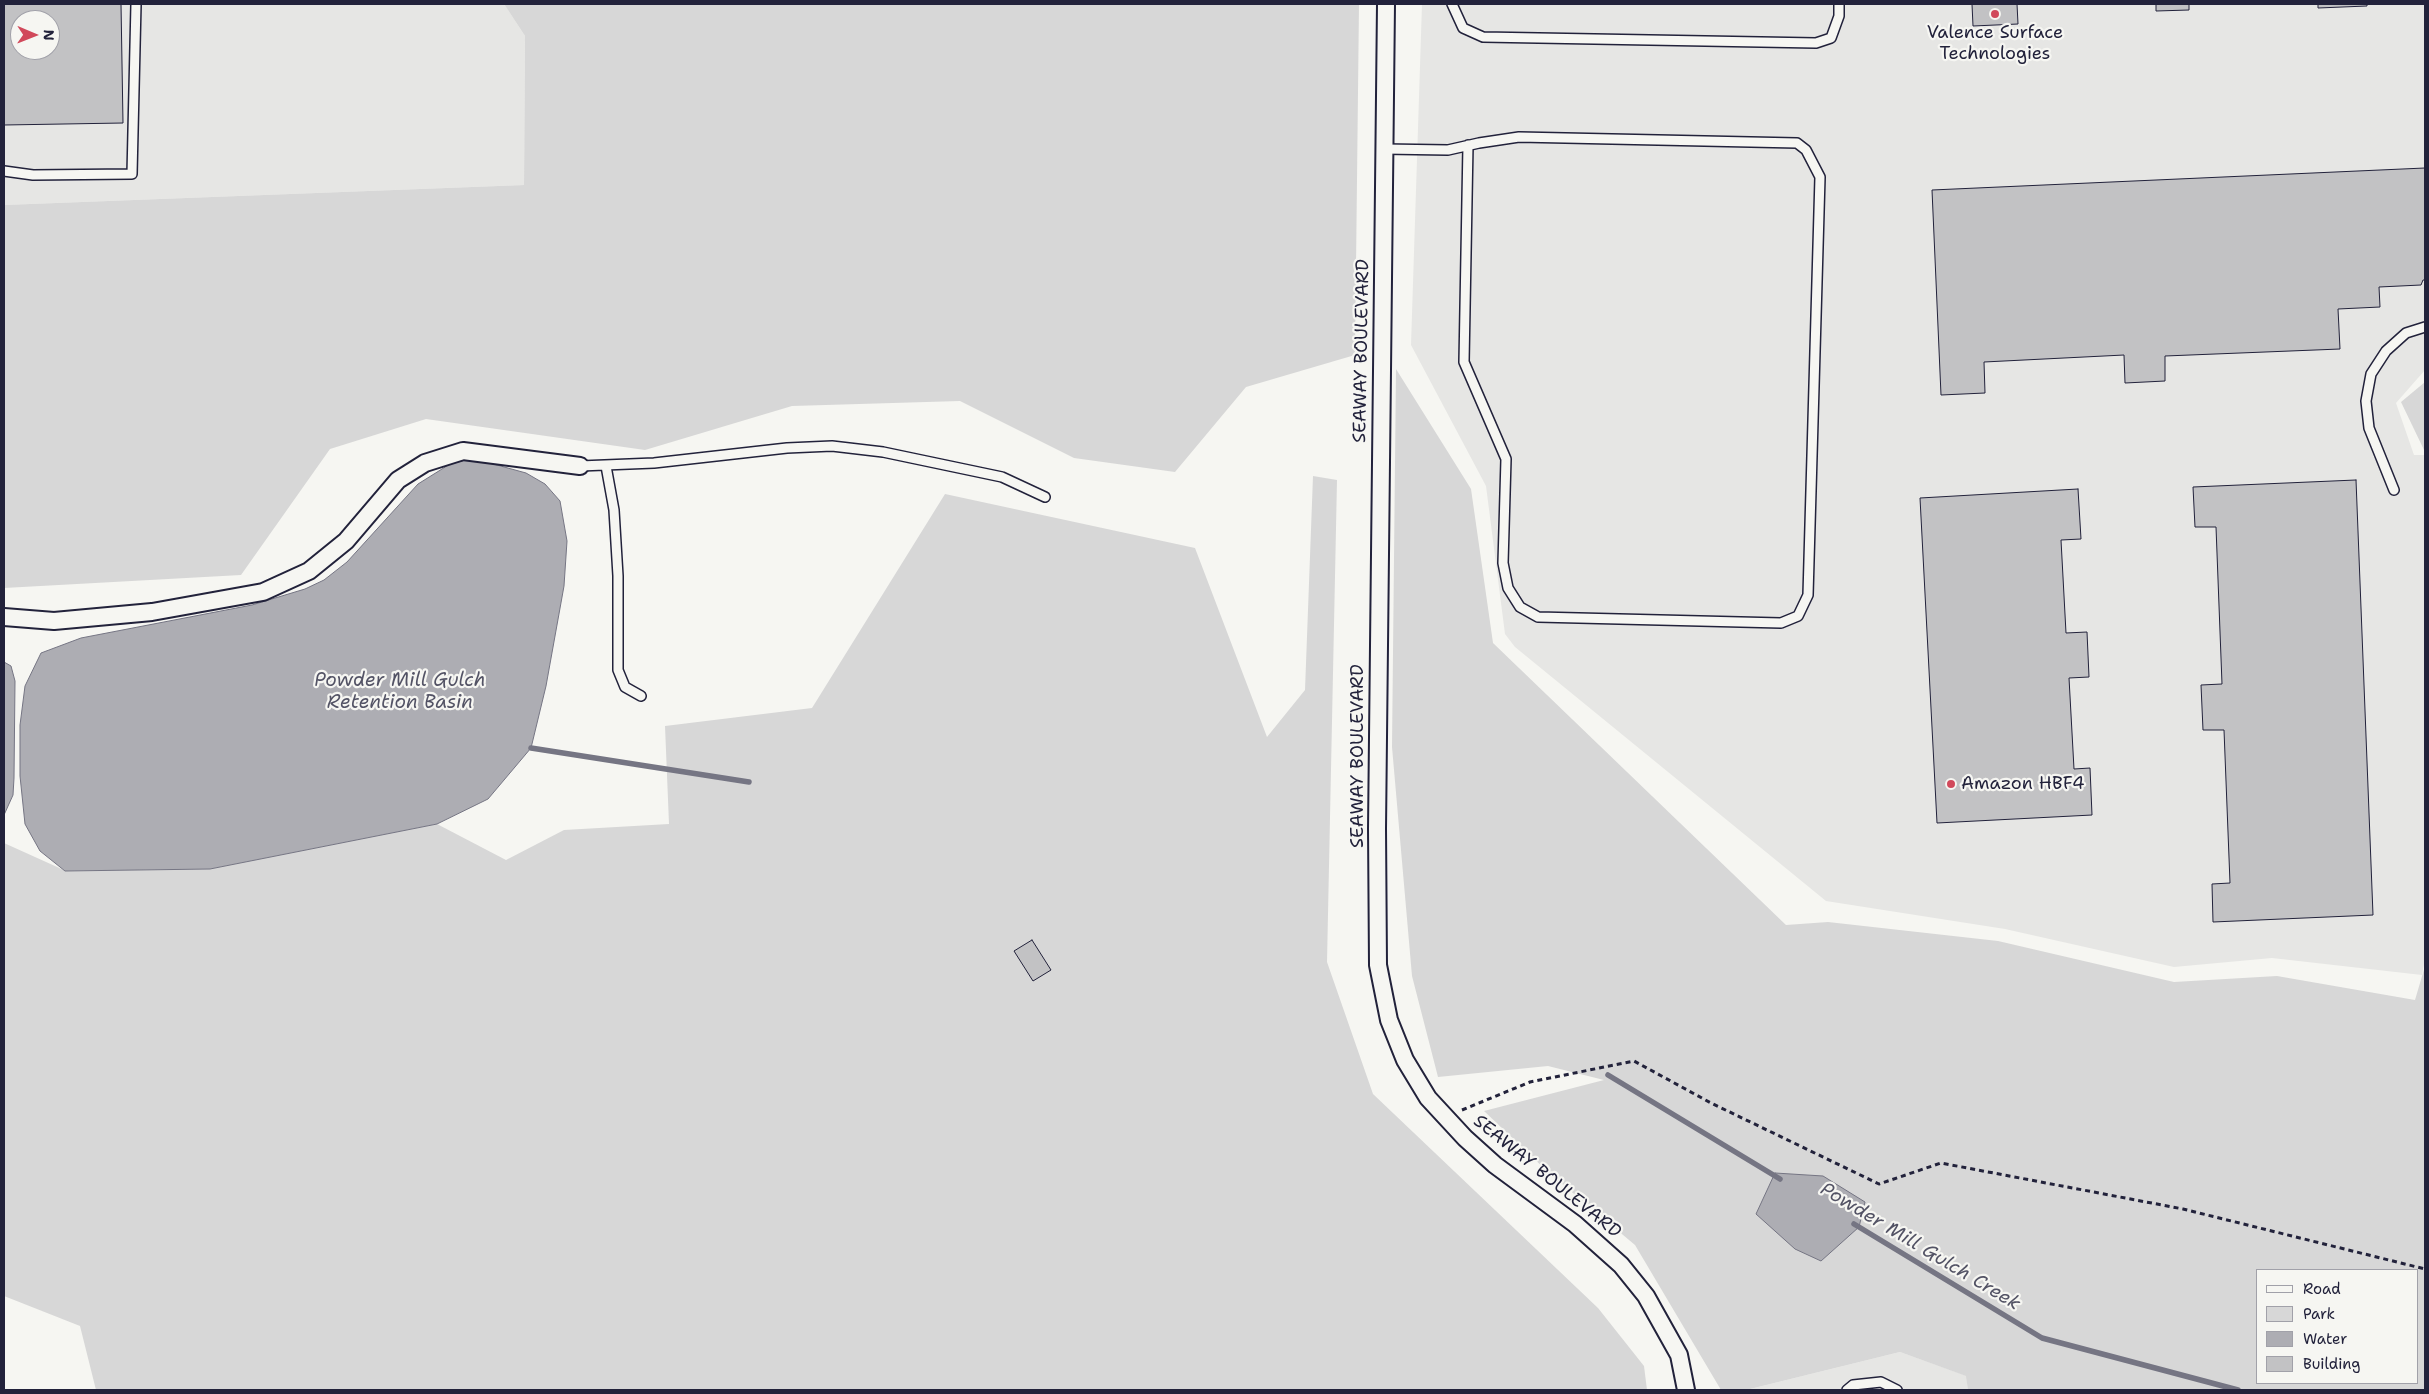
<!DOCTYPE html>
<style>
body{margin:0}
#map{position:relative;width:2429px;height:1394px;overflow:hidden;background:#f6f6f2;font-family:"Shantell Sans",sans-serif}
canvas{display:block}
.frame{position:absolute;inset:0;border:5px solid #22223b;pointer-events:none}
.legend{position:absolute;left:2256px;top:1269px;width:162px;height:115px;box-sizing:border-box;background:#f6f6f2;border:1px solid #a1a1a9;margin:0;padding:6px 9px;list-style:none;font-size:15px;color:#22223b}
.legend li{display:flex;align-items:center;gap:10px;height:25px}
.legend b{width:25px;border:1px solid #a1a1a9}
.north{position:absolute;left:10px;top:10px;width:50px;height:50px;box-sizing:border-box;background:#f6f6f2;border:1px solid #a1a1a9;border-radius:50%;rotate:91deg;font-size:14px;font-weight:700;line-height:20px;text-align:center;color:#22223b}
.north::after{content:'';display:block;margin:auto;width:18px;height:22px;background:#d1495b;clip-path:polygon(50% 0,100% 100%,50% 72%,0 100%)}
</style>
<div id="map">
<canvas width="2429" height="1394"></canvas>
<div class="frame"></div>
<ul class="legend">
<li><b style="height:6px;background:#f6f6f2"></b>Road</li>
<li><b style="height:14px;background:#d7d7d7"></b>Park</li>
<li><b style="height:14px;background:#adadb3"></b>Water</li>
<li><b style="height:14px;background:#c2c2c4"></b>Building</li>
</ul>
<div class="north">N</div>
</div>
<script>
const ctx = document.querySelector('canvas').getContext('2d');
ctx.lineJoin = 'round';
function fill(path, color) {
  ctx.fillStyle = color;
  ctx.fill(path, 'evenodd');
}
function poly(rows) {
  const path = new Path2D();
  for (const r of rows) {
    path.moveTo(r[0], r[1]);
    for (let i = 2; i < r.length; i += 2) path.lineTo(r[i], r[i + 1]);
  }
  return path;
}
function stroke(path, color, width, dash) {
  ctx.strokeStyle = color;
  ctx.lineWidth = width;
  ctx.lineCap = dash ? 'butt' : 'round';
  ctx.setLineDash(dash || []);
  ctx.stroke(path);
}
function label(font, color, halo, rows, align = 'center') {
  ctx.font = font + ' "Shantell Sans",sans-serif';
  ctx.lineWidth = 4.5;
  ctx.setLineDash([]);
  ctx.textBaseline = 'middle';
  ctx.strokeStyle = halo;
  ctx.fillStyle = color;
  for (const [text, x, y, turn = 0] of rows) {
    ctx.save();
    ctx.translate(x, y);
    ctx.rotate((+turn || 0) * Math.PI / 180);
    ctx.textAlign = isNaN(turn) ? turn : align;
    if (halo) ctx.strokeText(text, 0, 0);
    ctx.fillText(text, 0, 0);
    ctx.restore();
  }
}
fill(poly([
 [4,4,504,4,525,36,524,185,4,205],
 [20,20,50,20,50,50,20,50],
 [1422,4,2425,4,2425,370,2396,403,2414,455,2425,455,2425,959,2422,975,2272,958,2174,967,2005,929,1826,901,1515,647,1505,634,1486,486,1411,345],
 [1900,1352,1967,1376,1968,1390,1746,1390]
]), '#e6e6e4');
fill(poly([
 [504,4,1359,4,1355,355,1246,387,1175,472,1074,458,960,401,792,406,645,450,426,419,330,449,241,575,4,588,4,205,524,185,525,36],
 [1396,369,1471,489,1493,643,1786,925,1828,922,1998,941,2174,982,2277,976,2415,1000,2425,966,2425,1390,1968,1390,1966,1376,1900,1352,1746,1390,1721,1390,1635,1245,1549,1173,1484,1111,1604,1080,1548,1066,1438,1077,1412,976,1392,747],
 [2258,1270,2418,1270,2418,1383,2258,1383],
 [2425,382,2425,452,2401,402],
 [1313,476,1337,480,1327,962,1373,1094,1598,1308,1644,1366,1647,1390,96,1390,80,1326,4,1296,4,843,66,871,210,869,437,824,506,860,564,830,669,824,665,726,812,708,945,494,1195,548,1267,737,1305,690]
]), '#d7d7d7');
const water = poly([
 [466,460,486,462,526,473,545,484,560,501,567,541,564,586,546,686,531,748,488,799,437,824,210,869,65,871,40,851,25,824,20,776,20,725,25,686,41,653,81,638,252,605,305,589,324,580,347,562,418,484,450,464,466,460],
 [4,662,11,666,15,681,14,778,13,795,4,815,4,662],
 [1775,1173,1823,1176,1865,1202,1859,1227,1821,1261,1795,1249,1756,1214,1775,1173]
]);
fill(water, '#adadb3');
stroke(water, '#757583', 1);
stroke(poly([
 [531,748,749,782],
 [1608,1075,1780,1179],
 [1854,1224,2042,1338,2238,1390]
]), '#757583', 5.5);
const building = poly([
 [4,4,121,4,123,123,4,125,4,4],
 [20,20,50,20,50,50,20,50,20,20],
 [1972,4,2017,4,2018,24,1973,26,1972,4],
 [2156,4,2189,4,2189,10,2156,11,2156,4],
 [2318,4,2367,4,2367,6,2318,8,2318,4],
 [2425,168,2425,280,2423,280,2421,285,2379,287,2380,307,2338,309,2340,349,2165,356,2165,381,2125,383,2124,355,1984,362,1985,393,1941,395,1932,190,2425,168],
 [2356,480,2373,915,2213,922,2212,884,2230,883,2224,730,2203,730,2201,685,2222,684,2216,527,2195,527,2193,487,2356,480],
 [2078,489,2081,539,2061,540,2066,633,2087,632,2089,677,2069,678,2074,769,2090,768,2092,815,1937,823,1920,498,2078,489],
 [1032,940,1051,970,1033,981,1014,951,1032,940]
]);
fill(building, '#c2c2c4');
stroke(building, '#22223b', 1);
const lane = poly([
 [1452,4,1463,28,1483,37,1816,43,1831,38,1839,16,1839,4],
 [1384,149,1448,150,1479,143,1519,137,1797,143,1806,150,1820,177,1808,595,1798,616,1781,623,1538,617,1520,607,1508,588,1503,563,1506,459,1464,362,1468,145],
 [4,171,33,175,132,174,136,4],
 [580,466,654,463,787,448,832,446,883,452,1002,477,1045,497],
 [606,466,614,510,618,576,618,670,625,687,641,696],
 [2394,490,2369,428,2366,401,2371,374,2386,351,2406,333,2425,327],
 [1847,1390,1853,1385,1881,1382,1897,1390]
]);
const street = poly([
 [1386,4,1377,828,1378,965,1389,1020,1405,1060,1428,1098,1465,1138,1495,1165,1575,1224,1621,1265,1646,1296,1679,1355,1686,1390],
 [4,617,54,621,152,612,263,592,309,571,346,541,398,480,425,463,463,451,580,466]
]);
stroke(lane, '#22223b', 12);
stroke(street, '#22223b', 20);
stroke(poly([
 [1462,1110,1530,1082,1634,1061,1711,1103,1879,1184,1941,1163,2183,1209,2425,1269]
]), '#22223b', 3, [5, 4]);
stroke(lane, '#f6f6f2', 9);
stroke(street, '#f6f6f2', 16);
for (const [x, y, r, color] of [
 [1995,14,5,"#d1495b"],
 [1951,784,5,"#d1495b"]
]) {
  const dot = new Path2D();
  dot.arc(x, y, r, 0, 2 * Math.PI);
  ctx.fillStyle = color;
  ctx.fill(dot);
  stroke(dot, '#f6f6f2', 2);
}
label('18px', '#22223b', '#f6f6f2', [
 ["Valence Surface",1995,33],
 ["Technologies",1995,54],
 ["Amazon HBF4",1961,784,"left"]
]);
label('18px', '#22223b', '#f6f6f2', [
 ["SEAWAY BOULEVARD",1362,351,-89],
 ["SEAWAY BOULEVARD",1358,756,-90],
 ["SEAWAY BOULEVARD",1547,1177,39]
]);
label('italic 19px', '#535365', '#f6f6f2', [
 ["Powder Mill Gulch",400,681],
 ["Retention Basin",400,703],
 ["Powder Mill Gulch Creek",1920,1247,31]
]);
</script>
